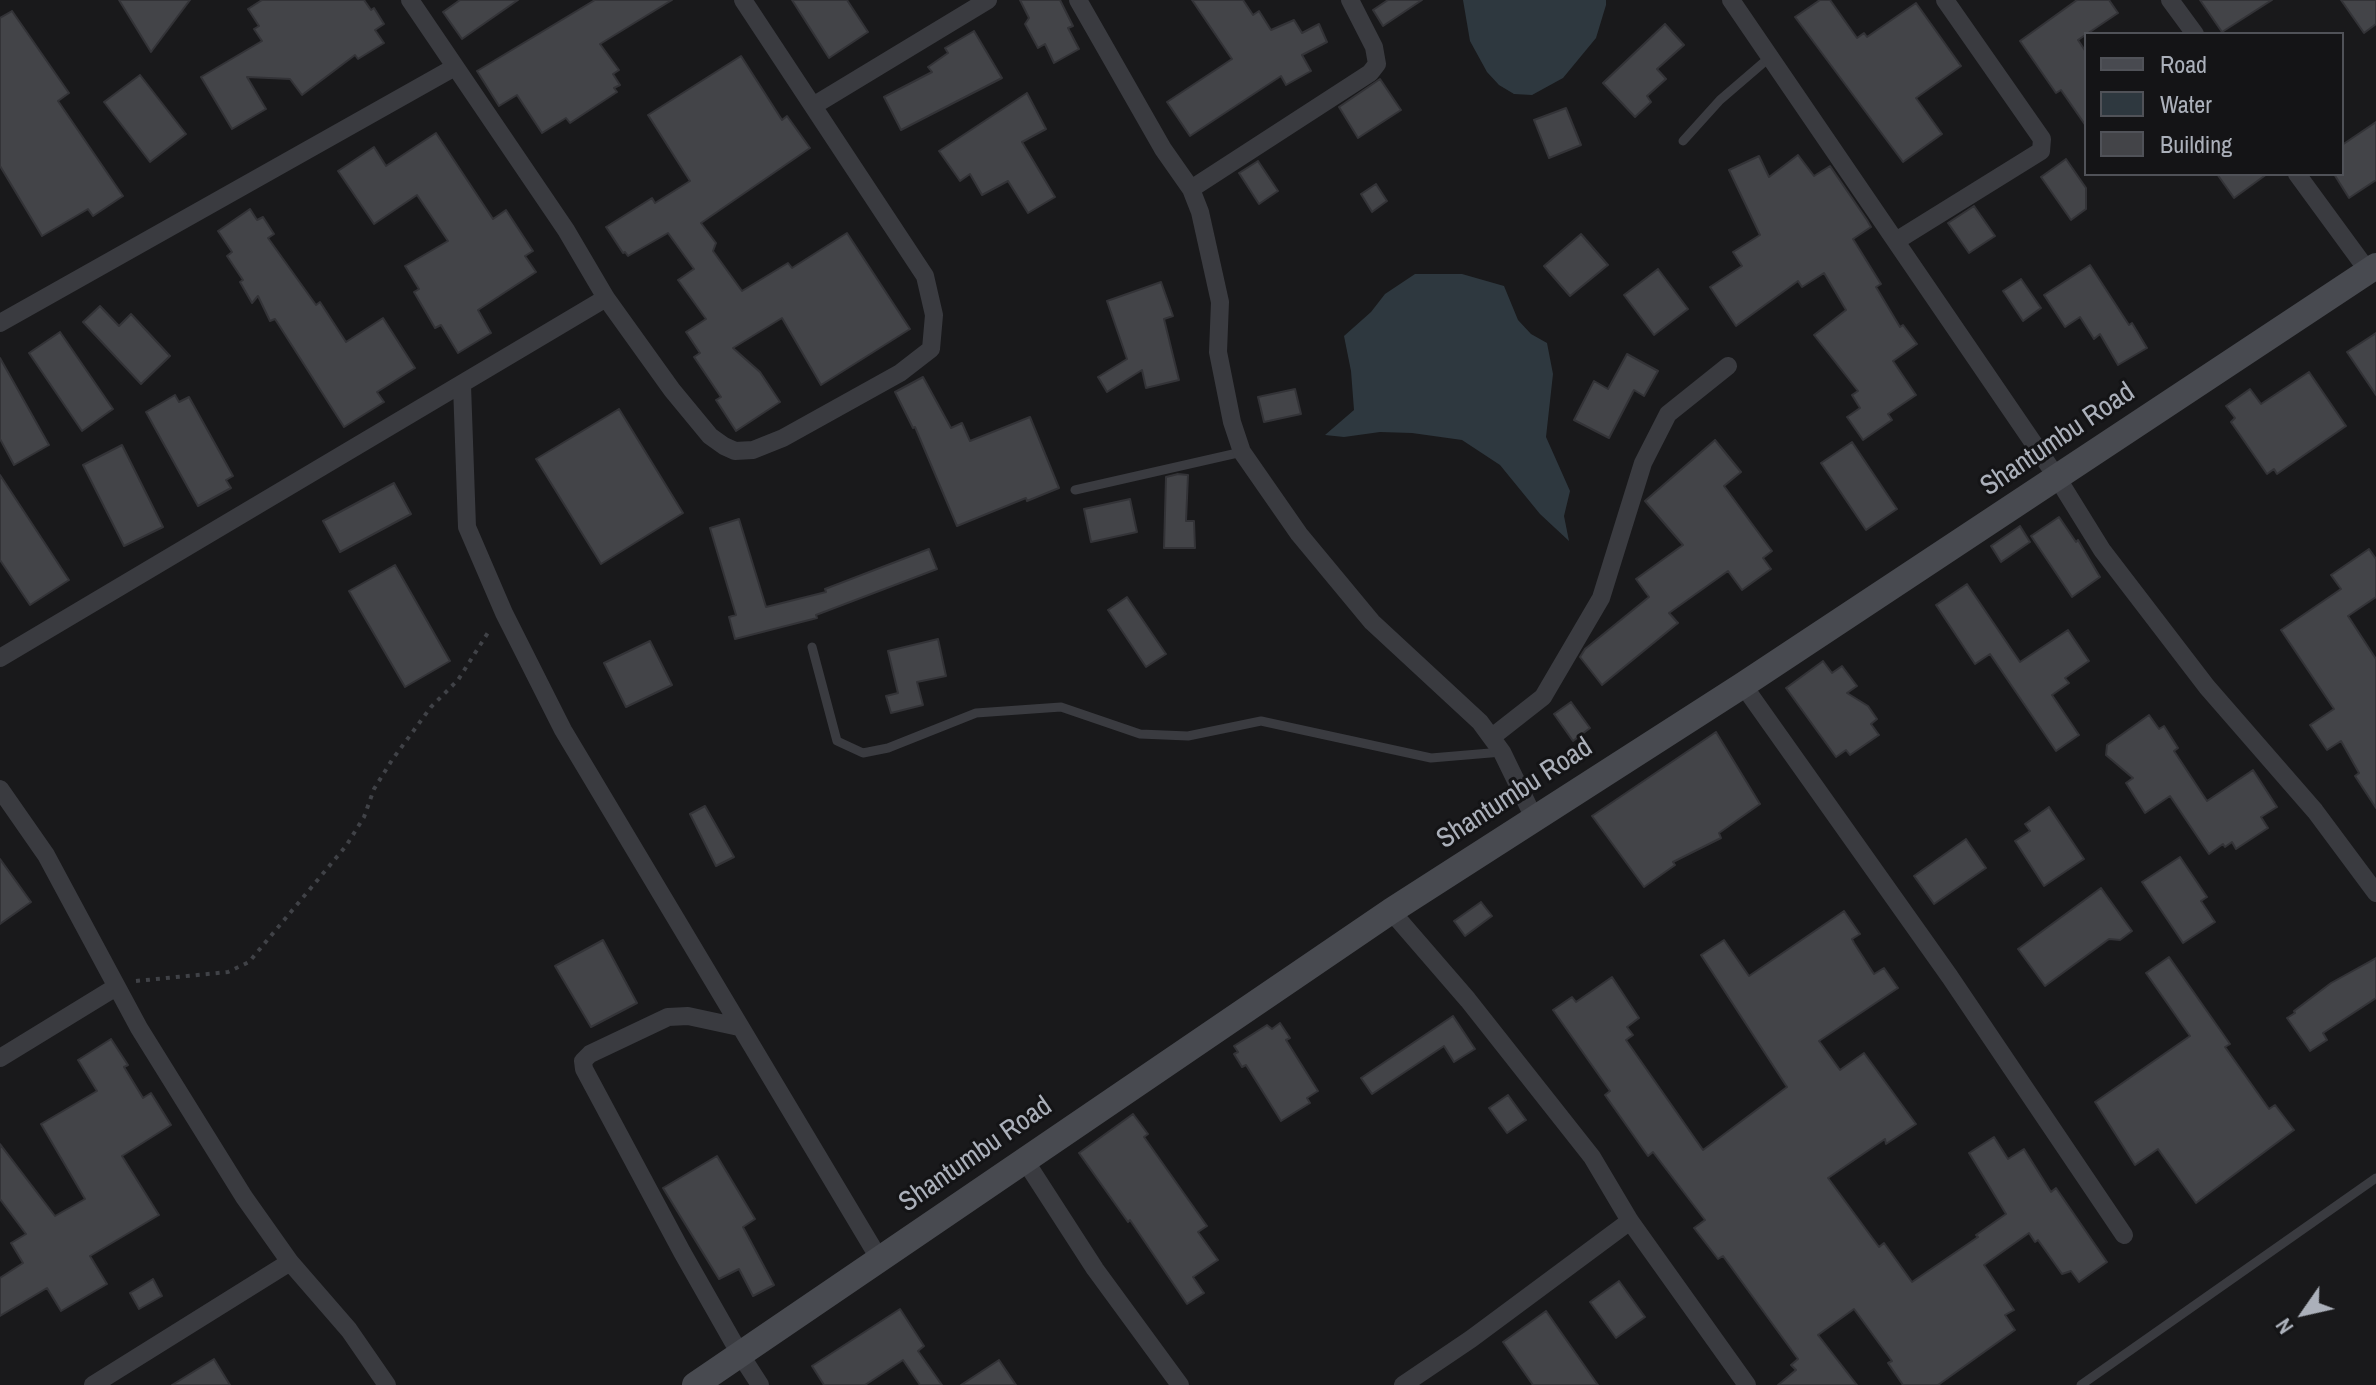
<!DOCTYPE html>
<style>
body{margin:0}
#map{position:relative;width:2376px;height:1385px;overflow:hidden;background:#19191b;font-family:"Archivo Narrow",sans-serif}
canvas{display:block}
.legend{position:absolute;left:2084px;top:32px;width:260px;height:144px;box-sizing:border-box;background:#141416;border:2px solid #505258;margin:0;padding:10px 14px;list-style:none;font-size:24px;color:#abb0ba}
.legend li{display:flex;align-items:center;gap:16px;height:40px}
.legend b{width:40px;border:2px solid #505258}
.north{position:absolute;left:2264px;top:1273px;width:80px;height:80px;-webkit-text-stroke:6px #141416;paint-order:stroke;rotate:236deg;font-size:22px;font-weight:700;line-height:32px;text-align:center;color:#abb0ba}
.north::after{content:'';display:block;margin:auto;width:28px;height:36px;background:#abb0ba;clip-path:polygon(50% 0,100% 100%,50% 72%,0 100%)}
</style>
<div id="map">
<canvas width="2376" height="1385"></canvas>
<ul class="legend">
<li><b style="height:10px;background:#484a50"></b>Road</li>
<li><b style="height:22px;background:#2e383f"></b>Water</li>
<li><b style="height:22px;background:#434448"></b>Building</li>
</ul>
<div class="north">N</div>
</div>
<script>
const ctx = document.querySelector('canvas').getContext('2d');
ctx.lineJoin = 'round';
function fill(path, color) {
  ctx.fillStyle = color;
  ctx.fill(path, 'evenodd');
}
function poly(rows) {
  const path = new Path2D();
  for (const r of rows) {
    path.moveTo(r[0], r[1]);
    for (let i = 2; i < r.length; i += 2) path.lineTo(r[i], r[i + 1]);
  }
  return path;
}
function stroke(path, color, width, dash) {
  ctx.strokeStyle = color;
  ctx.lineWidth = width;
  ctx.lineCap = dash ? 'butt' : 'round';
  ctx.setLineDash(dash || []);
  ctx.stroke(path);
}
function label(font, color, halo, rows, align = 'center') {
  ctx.font = font + ' "Archivo Narrow",sans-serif';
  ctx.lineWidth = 6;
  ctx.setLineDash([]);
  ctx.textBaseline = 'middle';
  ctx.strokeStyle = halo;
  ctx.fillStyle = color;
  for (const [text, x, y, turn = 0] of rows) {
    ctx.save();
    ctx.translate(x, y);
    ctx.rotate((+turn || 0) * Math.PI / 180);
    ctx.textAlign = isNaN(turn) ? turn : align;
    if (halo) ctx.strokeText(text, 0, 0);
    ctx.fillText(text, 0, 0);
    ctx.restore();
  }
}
fill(poly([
 [1463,0,1606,0,1606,5,1596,38,1563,78,1532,95,1514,94,1499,85,1487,72,1470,41],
 [1415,274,1462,274,1504,286,1518,320,1531,334,1547,343,1553,374,1546,437,1570,491,1564,516,1569,541,1540,514,1500,465,1462,440,1412,433,1380,432,1344,437,1325,435,1354,410,1351,371,1344,336,1371,312,1385,294]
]), '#2e383f');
const building = poly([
 [119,0,190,0,151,52,119,0],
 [262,0,364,0,371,10,374,8,384,24,375,30,384,43,358,59,355,55,302,95,290,79,247,77,266,109,232,129,201,77,262,41,254,29,259,26,248,9,262,0],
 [460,0,518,0,462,39,443,12,460,0],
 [595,0,672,0,600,44,619,70,613,74,620,85,614,88,617,92,570,123,566,118,542,133,517,95,499,106,477,71,595,0],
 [792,0,847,0,868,32,829,58,792,0],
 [1020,0,1060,0,1073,26,1068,28,1079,49,1054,63,1045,44,1038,48,1025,24,1029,18,1020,0],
 [1192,0,1243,0,1253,15,1259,11,1271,30,1294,20,1302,33,1319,24,1327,42,1302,55,1311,71,1286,85,1281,76,1190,136,1167,102,1232,59,1192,0],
 [1388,0,1422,0,1383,26,1373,10,1388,0],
 [1820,0,1830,0,1857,38,1864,33,1867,37,1916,3,1961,66,1916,98,1942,134,1903,162,1795,17,1820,0],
 [2077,0,2109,0,2118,13,2078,40,2086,52,2086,126,2061,90,2056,93,2020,41,2077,0],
 [2200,0,2272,0,2222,32,2200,0],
 [2341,0,2376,0,2376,24,2364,33,2341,0],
 [12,11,69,93,58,101,123,196,93,216,88,209,42,236,0,166,0,18,12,11],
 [1665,24,1684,45,1657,69,1666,79,1647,96,1651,102,1635,117,1603,83,1665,24],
 [974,31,1002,78,901,130,884,97,932,72,928,67,948,53,945,48,974,31],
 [741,56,782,120,787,116,810,148,701,223,716,243,713,251,742,291,788,263,792,268,847,233,910,329,821,385,782,318,733,348,760,372,780,402,736,431,716,400,721,397,694,357,700,353,686,332,706,319,678,280,694,269,668,233,628,256,625,252,623,253,606,227,652,198,655,203,690,181,648,115,741,56],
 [140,75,186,134,150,162,104,102,140,75],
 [1380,79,1401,110,1358,138,1339,107,1380,79],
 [1027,93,1046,129,1022,142,1055,197,1028,213,1008,181,982,195,970,174,960,181,939,151,1027,93],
 [1566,108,1581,145,1549,158,1534,120,1566,108],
 [2376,122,2376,180,2349,198,2334,174,2342,174,2342,145,2376,122],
 [436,133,493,219,506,210,533,251,525,256,536,272,478,310,491,333,458,353,441,325,435,328,414,292,419,289,405,266,448,241,417,195,374,224,338,171,374,147,386,166,436,133],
 [1798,155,1814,176,1830,166,1867,220,1871,227,1853,239,1881,284,1876,287,1900,327,1903,325,1917,344,1893,361,1916,395,1888,414,1892,420,1863,440,1847,417,1860,408,1852,395,1858,391,1814,335,1846,310,1824,273,1802,287,1798,281,1736,326,1710,287,1742,266,1733,252,1760,235,1729,170,1759,156,1769,177,1798,155],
 [2066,159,2086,188,2086,209,2071,220,2041,177,2066,159],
 [1258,161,1278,191,1259,204,1239,173,1258,161],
 [2217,174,2267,174,2234,198,2217,174],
 [1376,184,1387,201,1372,212,1361,194,1376,184],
 [1974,206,1995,236,1969,253,1948,223,1974,206],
 [250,209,257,220,263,217,274,234,268,238,316,305,320,302,346,342,383,318,415,368,377,392,384,402,344,427,275,319,270,321,258,296,252,303,240,282,243,280,227,256,232,252,218,231,250,209],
 [1581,234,1608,265,1570,296,1544,266,1581,234],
 [2090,265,2129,325,2132,323,2147,348,2118,365,2100,334,2094,339,2080,317,2065,327,2044,295,2090,265],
 [1658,269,1688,309,1654,335,1624,295,1658,269],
 [2021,279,2041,308,2023,321,2003,291,2021,279],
 [1161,282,1173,316,1164,319,1179,380,1146,388,1142,370,1107,392,1098,377,1127,359,1107,301,1161,282],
 [100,306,119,326,131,314,170,356,141,384,83,322,100,306],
 [60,332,113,409,82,431,29,353,60,332],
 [2376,333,2376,395,2347,352,2376,333],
 [1627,354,1658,371,1644,396,1634,390,1609,438,1574,420,1594,381,1608,389,1627,354],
 [0,358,49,445,14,465,0,439,0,358],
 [2309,372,2346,426,2277,474,2274,469,2267,474,2231,422,2235,418,2226,406,2250,389,2261,404,2309,372],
 [923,377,951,428,962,423,970,441,1030,417,1059,488,1027,501,1026,498,957,526,915,427,913,428,895,392,923,377],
 [1295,389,1301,414,1264,422,1258,397,1295,389],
 [175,395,179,402,189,397,233,476,226,480,231,488,198,506,146,412,175,395],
 [619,409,683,513,601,564,536,459,619,409],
 [1715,440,1741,472,1724,486,1772,551,1763,558,1771,569,1742,590,1728,571,1669,613,1678,623,1602,685,1580,657,1585,649,1649,597,1636,579,1683,545,1645,501,1715,440],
 [1852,442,1897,509,1866,530,1821,463,1852,442],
 [122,445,163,527,124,546,83,465,122,445],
 [1178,474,1188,475,1186,521,1194,521,1195,548,1164,548,1166,477,1178,474],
 [0,475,69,580,30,605,0,560,0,475],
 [394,483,411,514,340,552,323,521,394,483],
 [1130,499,1137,532,1091,542,1084,509,1130,499],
 [2059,517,2076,542,2078,540,2100,577,2072,597,2031,536,2059,517],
 [739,519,766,607,826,592,825,589,929,549,937,569,816,615,817,618,735,639,729,617,736,615,710,528,739,519],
 [2020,526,2030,542,2001,562,1991,546,2020,526],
 [2369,549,2376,559,2376,597,2348,616,2376,659,2376,808,2355,776,2359,773,2341,741,2327,750,2310,725,2334,709,2281,630,2341,589,2331,575,2369,549],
 [395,565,450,661,405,687,349,591,395,565],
 [1967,584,2020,662,2068,630,2089,661,2065,678,2069,683,2052,695,2079,735,2056,751,1990,654,1975,664,1936,605,1967,584],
 [1127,597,1166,654,1146,667,1108,610,1127,597],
 [938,639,946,676,917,682,923,705,891,713,886,696,898,693,888,651,938,639],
 [650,641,672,685,626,707,604,663,650,641],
 [1823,661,1832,673,1842,666,1857,686,1847,693,1868,706,1877,719,1871,724,1879,735,1850,755,1846,750,1836,757,1786,688,1823,661],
 [1571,702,1590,728,1573,741,1554,714,1571,702],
 [2149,715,2159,729,2164,726,2178,748,2174,751,2207,801,2253,770,2277,807,2261,817,2268,828,2236,849,2232,842,2225,847,2223,844,2209,854,2170,796,2145,813,2126,783,2133,778,2106,755,2107,745,2149,715],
 [1716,732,1760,804,1719,833,1721,838,1673,862,1675,865,1644,887,1592,816,1716,732],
 [705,806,734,857,716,866,690,814,705,806],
 [2049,807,2084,859,2044,886,2015,841,2030,831,2025,824,2049,807],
 [1966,839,1986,868,1934,904,1914,876,1966,839],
 [2180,857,2207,897,2201,901,2215,922,2183,943,2142,882,2180,857],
 [0,859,31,902,0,924,0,859],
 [2101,888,2132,931,2120,940,2109,939,2045,986,2018,949,2101,888],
 [1481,902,1492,916,1465,936,1454,921,1481,902],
 [1844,911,1860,934,1852,939,1854,943,1874,974,1884,968,1898,988,1819,1041,1840,1070,1864,1053,1916,1124,1886,1144,1885,1139,1828,1178,1879,1247,1884,1243,1912,1282,1978,1237,1976,1235,2006,1214,1969,1153,1994,1137,2008,1159,2024,1149,2051,1192,2056,1188,2107,1262,2079,1282,2071,1271,2062,1274,2038,1240,2035,1242,2029,1233,1984,1265,2014,1310,2005,1315,2015,1330,1938,1385,1903,1385,1888,1363,1892,1361,1854,1309,1818,1335,1857,1385,1778,1385,1796,1370,1791,1365,1798,1359,1723,1256,1718,1259,1694,1228,1705,1220,1653,1152,1648,1156,1605,1095,1610,1091,1553,1010,1572,997,1576,1002,1612,977,1639,1018,1627,1027,1633,1035,1626,1040,1703,1150,1787,1087,1701,955,1724,940,1749,976,1844,911],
 [603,940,637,1003,591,1027,555,966,603,940],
 [2169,957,2230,1044,2225,1047,2269,1109,2275,1105,2294,1130,2196,1203,2158,1149,2135,1165,2095,1102,2190,1036,2146,973,2169,957],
 [2376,958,2376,998,2323,1033,2327,1040,2310,1051,2287,1018,2295,1013,2294,1011,2331,983,2376,958],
 [1453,1016,1475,1049,1454,1062,1444,1046,1372,1094,1361,1078,1453,1016],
 [1280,1023,1290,1038,1286,1040,1318,1091,1307,1098,1310,1103,1281,1121,1246,1065,1242,1067,1234,1054,1238,1052,1234,1046,1267,1025,1272,1029,1280,1023],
 [111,1039,128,1065,124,1067,143,1098,151,1093,171,1125,122,1156,159,1215,90,1256,107,1284,61,1311,47,1288,0,1316,0,1278,23,1263,11,1243,26,1234,0,1199,0,1144,55,1216,85,1199,41,1124,97,1091,78,1060,111,1039],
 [1508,1095,1526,1120,1507,1133,1489,1108,1508,1095],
 [1133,1114,1148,1134,1144,1137,1207,1226,1198,1232,1218,1260,1193,1277,1204,1293,1187,1304,1130,1220,1128,1222,1079,1153,1133,1114],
 [717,1156,755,1219,743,1227,774,1285,753,1296,739,1269,719,1279,663,1188,717,1156],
 [153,1279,162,1296,139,1309,130,1293,153,1279],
 [1619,1281,1645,1317,1616,1338,1590,1302,1619,1281],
 [900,1309,924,1346,918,1351,942,1385,920,1385,903,1360,865,1385,824,1385,812,1366,900,1309],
 [1546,1311,1598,1385,1533,1385,1503,1342,1546,1311],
 [214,1359,230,1385,172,1385,214,1359],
 [999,1360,1016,1385,961,1385,999,1360]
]);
fill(building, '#434448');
stroke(building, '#333337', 2);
stroke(poly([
 [136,981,228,972,249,962,346,846,364,817,374,789,392,760,431,707,458,680,489,631]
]), '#404247', 4, [4, 6]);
stroke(poly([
 [1683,141,1720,100,1770,57],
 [1075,490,1242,452],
 [812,647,837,741,863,753,888,748,976,713,1061,707,1140,734,1188,736,1261,721,1431,758,1502,752],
 [2081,1385,2376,1178]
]), '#3a3b40', 9);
stroke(poly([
 [410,0,566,230,606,298,672,390,710,436,724,446,735,451,753,450,783,438,900,373,931,349,934,315,925,276,743,0],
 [1078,0,1163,149,1191,189,1200,212,1220,302,1218,352,1232,422,1242,452,1299,534,1372,622,1480,722,1502,752,1535,820],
 [1731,0,2058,479,2102,550,2207,687,2315,811,2376,893],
 [2170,0,2195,34],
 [813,106,988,0],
 [2297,174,2368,271],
 [1191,189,1370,73,1377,64,1374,47,1350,0],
 [1896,241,2041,151,2042,139,1945,0],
 [0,323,455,67],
 [462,385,467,527,504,613,563,730,880,1260],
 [0,658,606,298],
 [1743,685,1950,977,2124,1235],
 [1492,737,1543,697,1601,598,1643,463,1668,414,1728,366],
 [0,789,46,855,139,1028,244,1197,290,1262,349,1330,387,1385],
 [1391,911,1468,1000,1592,1157,1630,1221,1747,1385],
 [739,1027,688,1016,668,1017,590,1054,583,1061,584,1069,682,1252,740,1354,760,1385],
 [0,1058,116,987],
 [1024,1159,1095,1269,1180,1385],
 [93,1385,290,1262],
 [1403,1385,1471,1339,1630,1221]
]), '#3a3b40', 18);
stroke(poly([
 [695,1385,1391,911,1743,685,2376,266]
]), '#484a50', 26);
label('28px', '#abb0ba', '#141416', [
 ["Shantumbu Road",2058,440,-34],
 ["Shantumbu Road",1515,794,-33],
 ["Shantumbu Road",976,1155,-35]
]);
</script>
